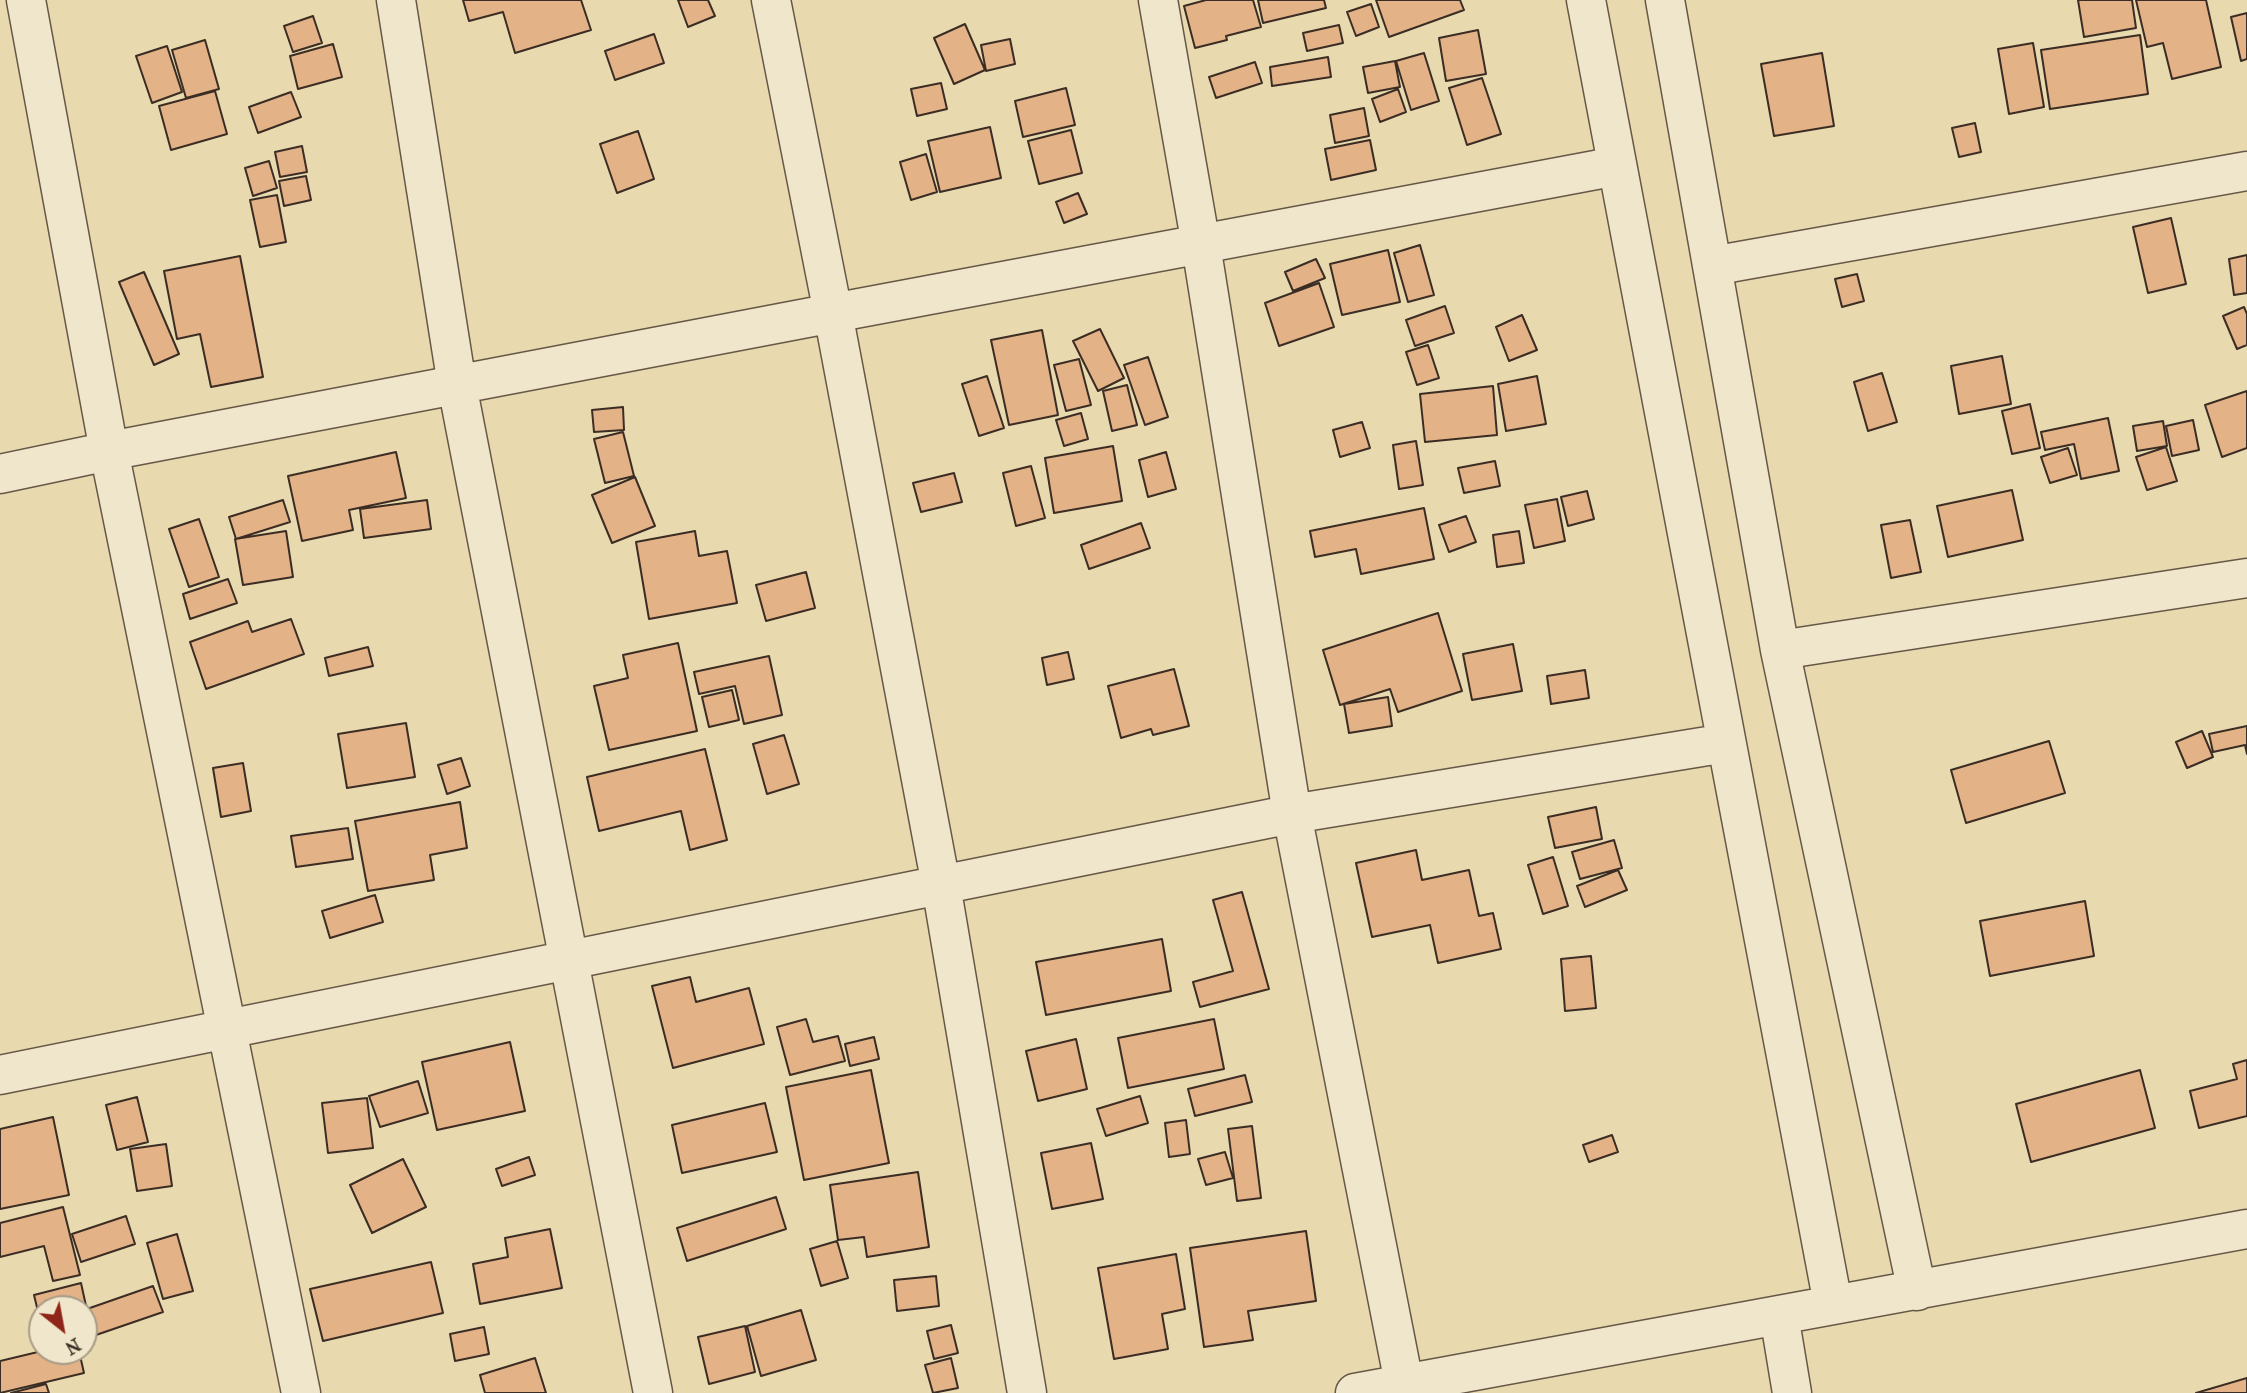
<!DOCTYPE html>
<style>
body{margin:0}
#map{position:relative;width:2247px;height:1393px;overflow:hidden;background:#e8d9af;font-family:"IM FELL French Canon",serif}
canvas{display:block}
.north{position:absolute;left:28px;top:1295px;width:70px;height:70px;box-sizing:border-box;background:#f0e6cb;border:2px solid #a89c88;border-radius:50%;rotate:149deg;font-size:19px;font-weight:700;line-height:28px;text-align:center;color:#3b2d24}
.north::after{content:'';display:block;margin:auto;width:24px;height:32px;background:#8f2418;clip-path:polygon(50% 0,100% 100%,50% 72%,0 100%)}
</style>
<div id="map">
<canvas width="2247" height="1393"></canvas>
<div class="north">N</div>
</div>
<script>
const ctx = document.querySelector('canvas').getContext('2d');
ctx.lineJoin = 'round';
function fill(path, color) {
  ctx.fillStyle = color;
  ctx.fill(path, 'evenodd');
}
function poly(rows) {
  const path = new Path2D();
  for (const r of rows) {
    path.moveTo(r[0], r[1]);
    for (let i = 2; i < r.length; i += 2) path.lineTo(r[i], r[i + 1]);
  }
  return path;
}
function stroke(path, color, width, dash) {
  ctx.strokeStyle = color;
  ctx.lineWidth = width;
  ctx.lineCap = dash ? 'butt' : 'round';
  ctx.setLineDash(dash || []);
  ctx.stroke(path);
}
const building = poly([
 [463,0,581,0,591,30,515,53,503,12,469,21,463,0],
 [678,0,708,0,715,16,688,27,678,0],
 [1206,0,1253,0,1261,27,1226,36,1227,40,1195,48,1184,6,1206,0],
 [1258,0,1324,0,1326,8,1263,23,1258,0],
 [1376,0,1460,0,1464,10,1389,37,1376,0],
 [2078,0,2132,0,2136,28,2084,37,2078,0],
 [2136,0,2206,0,2221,67,2172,79,2163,43,2147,47,2136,0],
 [1371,4,1379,27,1356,36,1347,12,1371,4],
 [2247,13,2247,59,2241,61,2231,17,2247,13],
 [313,16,322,43,293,52,284,26,313,16],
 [965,24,985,70,954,84,934,38,965,24],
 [1339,25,1343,43,1307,51,1303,33,1339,25],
 [1478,30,1486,74,1446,81,1439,38,1478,30],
 [654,34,664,63,615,80,605,51,654,34],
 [2140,35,2148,94,2050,109,2041,50,2140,35],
 [1010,39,1015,64,986,71,981,45,1010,39],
 [205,40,219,89,186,98,172,50,205,40],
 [2033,43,2044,107,2009,114,1998,49,2033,43],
 [333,44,342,77,298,89,290,56,333,44],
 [167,46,182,92,152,103,136,56,167,46],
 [1424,53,1439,101,1411,110,1396,61,1424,53],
 [1822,53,1834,126,1774,136,1761,64,1822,53],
 [1328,57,1331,77,1272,86,1270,67,1328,57],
 [1395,61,1400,87,1368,93,1363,67,1395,61],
 [1255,62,1262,83,1216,98,1209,77,1255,62],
 [1482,78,1501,134,1467,145,1449,88,1482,78],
 [941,83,947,109,917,116,911,89,941,83],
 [1066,88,1075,125,1023,137,1015,101,1066,88],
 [1398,89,1406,112,1380,122,1372,99,1398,89],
 [215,91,227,134,171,150,159,106,215,91],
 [291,92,301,117,258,133,249,107,291,92],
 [1364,108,1369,136,1335,143,1330,115,1364,108],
 [1975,123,1981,152,1959,157,1952,128,1975,123],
 [990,127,1001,178,940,192,928,141,990,127],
 [1071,130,1082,173,1039,184,1028,141,1071,130],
 [638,131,654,179,617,193,600,144,638,131],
 [1370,140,1376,170,1331,180,1325,149,1370,140],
 [302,146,307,172,280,177,275,152,302,146],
 [926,154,937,192,911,200,900,162,926,154],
 [269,161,277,188,253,196,245,168,269,161],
 [306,176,311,200,284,206,279,181,306,176],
 [1078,193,1087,214,1064,223,1056,202,1078,193],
 [277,195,286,242,260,247,250,200,277,195],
 [2171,218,2186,284,2148,293,2133,227,2171,218],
 [1420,245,1434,295,1408,302,1394,253,1420,245],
 [1388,250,1400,302,1342,315,1330,264,1388,250],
 [2247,255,2247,293,2234,295,2229,259,2247,255],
 [240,256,263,377,211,387,200,334,177,339,164,271,240,256],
 [1316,259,1325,278,1293,291,1285,272,1316,259],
 [144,272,179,354,154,365,119,282,144,272],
 [1857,274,1864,301,1842,307,1835,279,1857,274],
 [1319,283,1334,327,1279,346,1265,303,1319,283],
 [1445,306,1454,333,1415,346,1406,320,1445,306],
 [2244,307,2247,314,2247,345,2237,349,2223,316,2244,307],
 [1522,315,1537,350,1509,361,1496,327,1522,315],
 [1100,329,1124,378,1098,391,1073,341,1100,329],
 [1042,330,1058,415,1009,425,991,340,1042,330],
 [1428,345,1439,378,1417,385,1406,352,1428,345],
 [2002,356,2011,404,1959,414,1951,366,2002,356],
 [1148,357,1168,417,1145,425,1124,365,1148,357],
 [1079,359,1091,405,1066,411,1054,365,1079,359],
 [1882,373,1897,422,1868,431,1854,382,1882,373],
 [987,376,1004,428,979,436,962,384,987,376],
 [1537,376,1546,424,1506,431,1498,384,1537,376],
 [1127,385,1137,425,1112,431,1103,391,1127,385],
 [1493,386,1497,435,1425,442,1420,394,1493,386],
 [2247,391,2247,448,2222,457,2205,405,2247,391],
 [2030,404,2040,448,2012,454,2002,411,2030,404],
 [623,407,624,430,594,432,592,410,623,407],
 [1081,413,1088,439,1064,446,1056,420,1081,413],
 [2108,418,2119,471,2081,479,2074,444,2045,450,2041,432,2108,418],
 [2193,420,2199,450,2172,456,2166,426,2193,420],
 [2163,421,2167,446,2137,451,2133,426,2163,421],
 [1362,422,1370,448,1340,457,1333,430,1362,422],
 [623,432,634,476,605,483,594,439,623,432],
 [1416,441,1423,485,1399,489,1393,445,1416,441],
 [1113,446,1122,501,1054,513,1045,458,1113,446],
 [2166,447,2177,481,2147,490,2136,457,2166,447],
 [2068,448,2077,475,2050,483,2041,457,2068,448],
 [396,452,406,498,349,510,353,530,302,541,288,476,396,452],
 [1166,452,1176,489,1148,497,1139,460,1166,452],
 [1495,461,1500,486,1464,493,1458,468,1495,461],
 [1031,466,1045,518,1016,526,1003,473,1031,466],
 [954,473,962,502,921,512,913,483,954,473],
 [635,477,655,526,612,543,592,495,635,477],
 [2012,490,2023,540,1948,557,1937,506,2012,490],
 [1587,491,1594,519,1568,526,1561,497,1587,491],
 [1557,499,1565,541,1534,548,1525,505,1557,499],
 [283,500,290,522,236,539,229,517,283,500],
 [427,500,431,529,364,538,360,509,427,500],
 [1424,508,1434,559,1361,574,1356,549,1315,557,1310,531,1424,508],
 [1466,516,1476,542,1449,552,1439,525,1466,516],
 [199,519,219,577,189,587,169,529,199,519],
 [1910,520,1921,572,1891,578,1881,525,1910,520],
 [1141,523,1150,548,1089,569,1081,545,1141,523],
 [286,531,293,577,243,585,235,539,286,531],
 [695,531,699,556,727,551,737,603,649,619,636,542,695,531],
 [1519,531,1524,563,1497,567,1493,535,1519,531],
 [806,572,815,608,766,621,756,585,806,572],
 [228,579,237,603,190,619,183,594,228,579],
 [1438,613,1462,691,1398,712,1390,689,1340,705,1323,650,1438,613],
 [291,619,304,654,206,689,190,642,248,621,252,632,291,619],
 [678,643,697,731,609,750,594,686,628,678,623,655,678,643],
 [1513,644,1522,691,1472,700,1463,654,1513,644],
 [368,647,373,666,329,676,325,658,368,647],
 [1068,652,1074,679,1047,685,1042,658,1068,652],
 [769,656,782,715,744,724,735,686,699,694,694,672,769,656],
 [1174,669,1189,726,1153,735,1151,729,1121,738,1108,686,1174,669],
 [1585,670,1589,698,1551,704,1547,676,1585,670],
 [732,690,739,720,709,727,702,697,732,690],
 [1388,697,1392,726,1349,733,1344,704,1388,697],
 [406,723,415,777,347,788,338,734,406,723],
 [2247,726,2247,754,2245,745,2213,752,2209,734,2247,726],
 [2202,731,2213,757,2187,768,2176,742,2202,731],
 [784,735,799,784,767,794,753,744,784,735],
 [2049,741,2065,793,1966,823,1951,770,2049,741],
 [705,749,727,840,690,850,681,811,599,831,587,777,705,749],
 [461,758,470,786,447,794,438,765,461,758],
 [243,763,251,811,221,817,213,768,243,763],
 [460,802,467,848,430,855,434,880,368,891,355,821,460,802],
 [1596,807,1602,839,1555,848,1548,817,1596,807],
 [348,828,353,859,296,867,291,836,348,828],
 [1614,840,1622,868,1580,879,1572,852,1614,840],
 [1416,850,1422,880,1469,870,1479,916,1493,913,1501,949,1438,963,1430,925,1372,937,1356,863,1416,850],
 [1553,857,1568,906,1543,914,1528,865,1553,857],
 [1618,870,1627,890,1585,907,1577,886,1618,870],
 [1242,892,1269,989,1200,1007,1193,982,1233,971,1213,900,1242,892],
 [375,895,383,922,330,938,322,911,375,895],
 [2085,901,2094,956,1990,976,1980,921,2085,901],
 [1162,939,1171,991,1046,1015,1036,962,1162,939],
 [1591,956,1596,1008,1565,1011,1561,959,1591,956],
 [690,977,696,1002,749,988,764,1044,673,1068,652,986,690,977],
 [806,1019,813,1042,838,1036,845,1061,790,1075,777,1027,806,1019],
 [1214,1019,1224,1069,1128,1088,1118,1038,1214,1019],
 [874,1037,879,1059,850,1066,845,1044,874,1037],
 [1076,1039,1087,1089,1038,1101,1026,1051,1076,1039],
 [510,1042,525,1111,437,1130,422,1062,510,1042],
 [2247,1060,2247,1116,2199,1128,2190,1091,2237,1079,2233,1064,2247,1060],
 [871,1070,889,1163,804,1180,786,1087,871,1070],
 [2140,1070,2155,1128,2031,1162,2016,1104,2140,1070],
 [1245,1075,1252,1102,1195,1116,1188,1089,1245,1075],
 [418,1081,428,1113,380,1127,369,1096,418,1081],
 [1140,1096,1148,1123,1106,1136,1097,1109,1140,1096],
 [137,1097,148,1142,117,1150,106,1105,137,1097],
 [367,1098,373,1148,328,1153,322,1103,367,1098],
 [765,1103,777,1152,682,1173,672,1125,765,1103],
 [53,1117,69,1195,0,1209,0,1129,53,1117],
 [1186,1120,1190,1154,1169,1157,1165,1123,1186,1120],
 [1252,1126,1261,1198,1237,1201,1228,1129,1252,1126],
 [1612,1135,1618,1152,1589,1162,1583,1145,1612,1135],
 [1091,1143,1103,1199,1052,1209,1041,1153,1091,1143],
 [166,1144,172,1186,137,1191,130,1149,166,1144],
 [1225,1152,1233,1178,1206,1185,1198,1159,1225,1152],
 [529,1157,535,1175,502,1186,496,1169,529,1157],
 [403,1159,426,1207,372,1233,350,1185,403,1159],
 [918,1172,929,1247,867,1257,864,1237,838,1240,830,1185,918,1172],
 [776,1197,786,1229,687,1261,677,1228,776,1197],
 [63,1207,80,1275,53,1281,44,1246,0,1257,0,1223,63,1207],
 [126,1216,135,1244,81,1262,72,1234,126,1216],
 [550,1229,562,1288,480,1304,473,1264,508,1257,505,1238,550,1229],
 [1306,1231,1316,1301,1248,1311,1253,1340,1204,1347,1190,1248,1306,1231],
 [177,1234,193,1291,163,1299,147,1243,177,1234],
 [837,1241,848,1278,821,1286,810,1249,837,1241],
 [1176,1254,1185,1309,1162,1314,1168,1349,1114,1359,1098,1268,1176,1254],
 [431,1262,443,1313,323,1341,310,1289,431,1262],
 [936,1276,939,1306,897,1311,894,1280,936,1276],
 [81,1283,90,1324,84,1325,84,1309,42,1309,42,1328,34,1295,81,1283],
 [153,1286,163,1312,96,1335,87,1309,153,1286],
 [801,1310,816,1360,761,1376,747,1326,801,1310],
 [951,1325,958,1353,934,1359,927,1331,951,1325],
 [745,1326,755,1372,709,1384,698,1337,745,1326],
 [484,1327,489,1354,455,1361,450,1334,484,1327],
 [42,1351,79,1351,84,1373,0,1393,0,1361,42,1351],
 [535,1358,546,1393,485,1393,480,1375,535,1358],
 [951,1358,958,1388,933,1393,925,1365,951,1358],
 [2247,1378,2247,1393,2196,1393,2247,1378],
 [46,1384,49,1393,11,1393,46,1384]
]);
fill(building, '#e3b287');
stroke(building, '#3b2d24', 2);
const minor = poly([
 [26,0,109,451,301,1393],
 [396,0,457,385,653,1393],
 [771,0,833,313,941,885,1027,1393],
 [1158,0,1201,245,1292,814,1404,1383],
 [1586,0,1833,1304],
 [1665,0,1780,650,1917,1291],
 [1712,266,2247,171],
 [0,474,109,451,833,313,1617,166],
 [1780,650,2247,578],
 [0,1075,1292,814,1726,743],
 [1779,1315,1792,1393],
 [1355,1393,2247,1229]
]);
stroke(minor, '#665847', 41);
stroke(minor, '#f0e6cb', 38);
</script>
